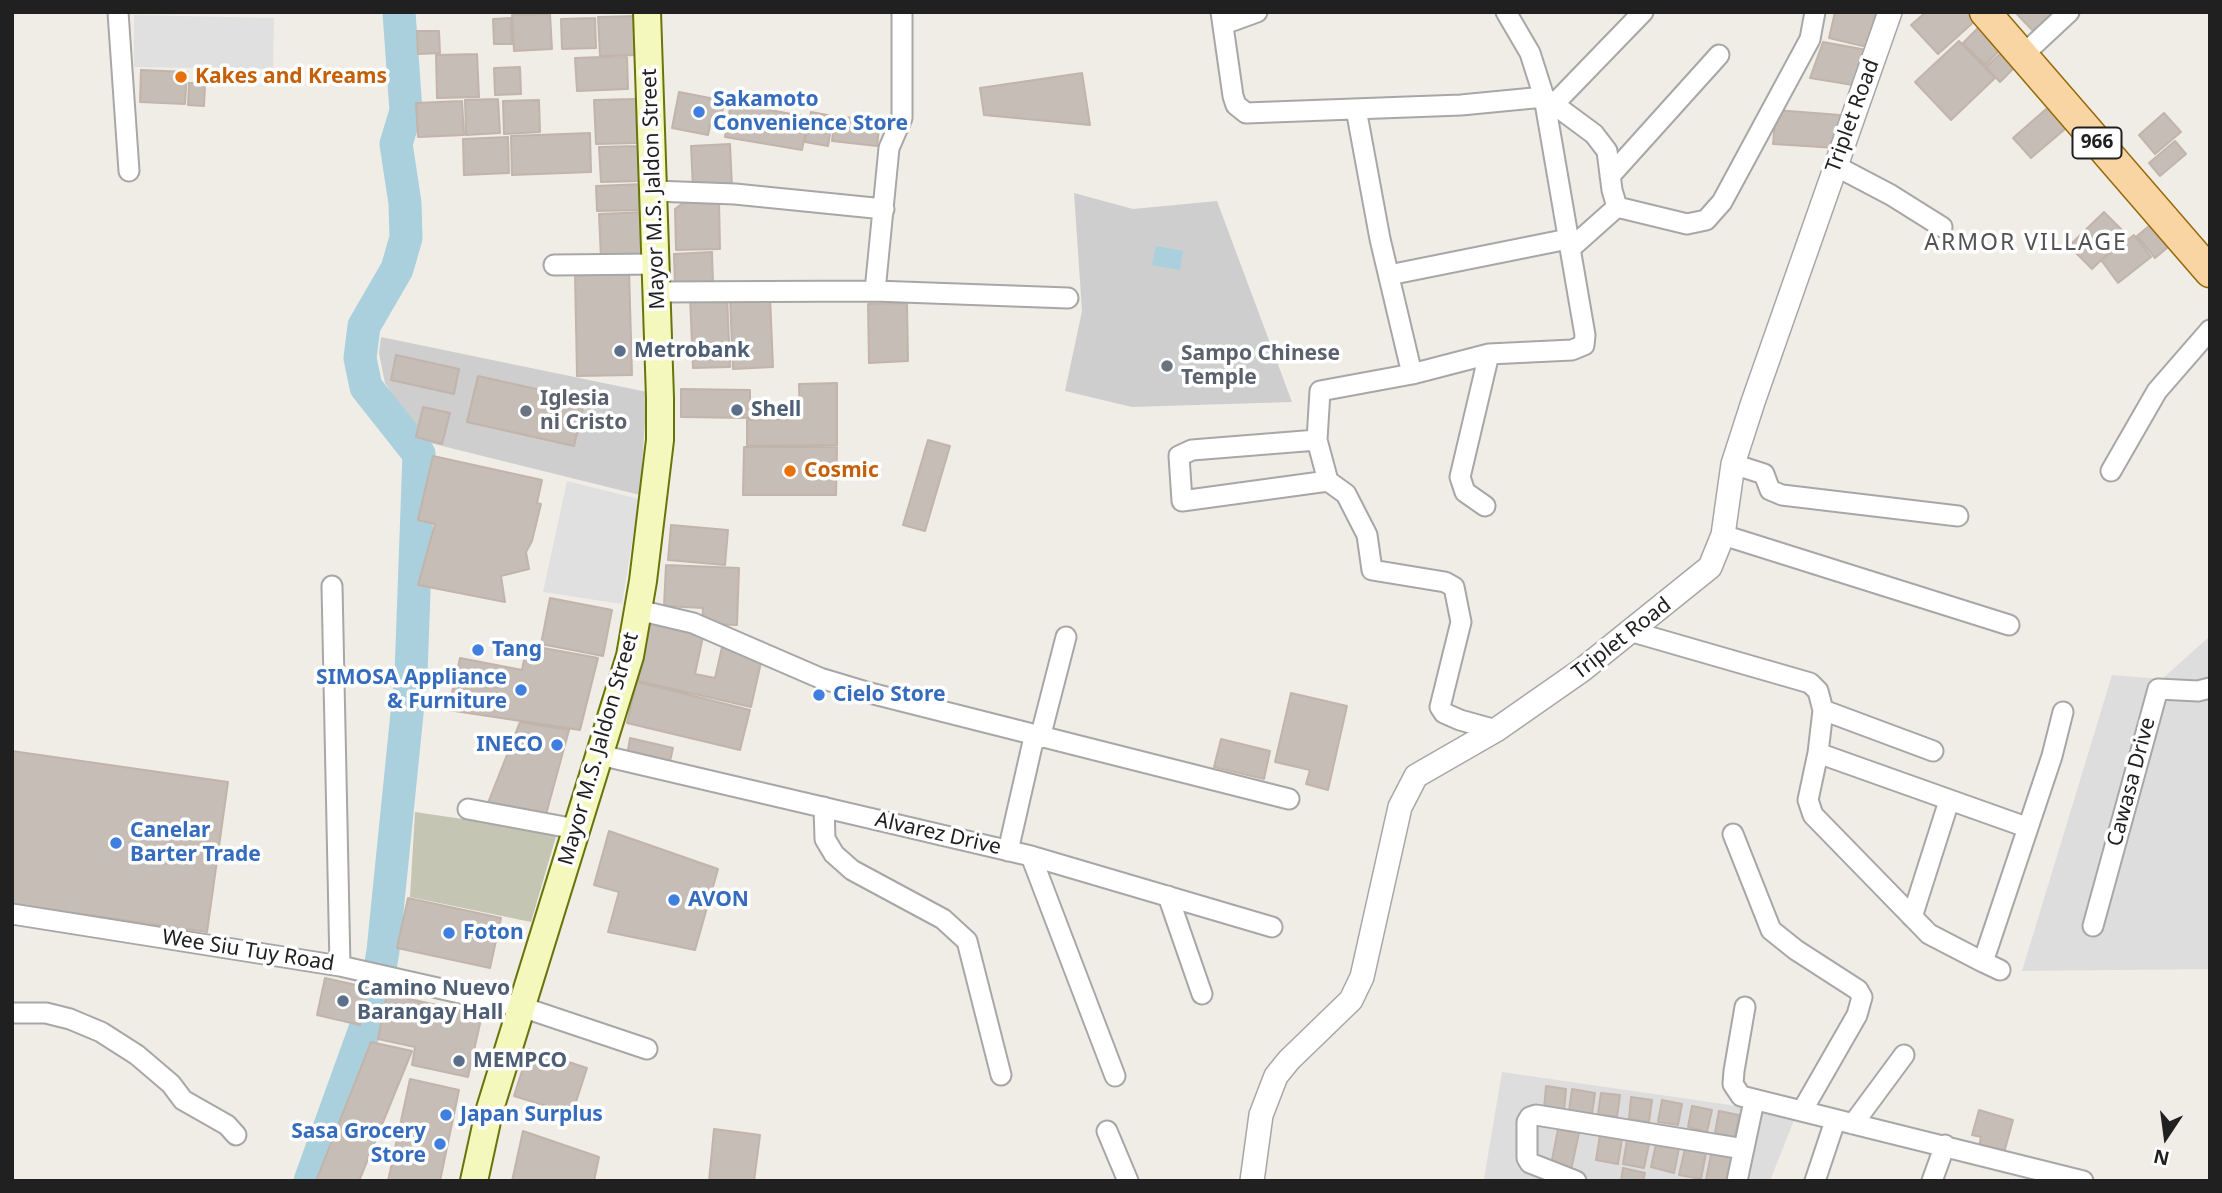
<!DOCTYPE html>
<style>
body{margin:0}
#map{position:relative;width:2222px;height:1193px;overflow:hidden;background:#f0ede7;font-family:"Noto Sans",sans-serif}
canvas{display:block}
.frame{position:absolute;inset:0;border:14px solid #202020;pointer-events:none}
.north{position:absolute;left:2131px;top:1102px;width:70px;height:70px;-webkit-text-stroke:5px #fff;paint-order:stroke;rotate:193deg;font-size:19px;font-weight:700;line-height:28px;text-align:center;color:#202020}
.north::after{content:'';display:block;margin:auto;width:24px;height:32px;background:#202020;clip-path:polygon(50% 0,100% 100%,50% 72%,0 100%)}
</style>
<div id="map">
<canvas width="2222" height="1193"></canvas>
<div class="frame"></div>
<div class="north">N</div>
</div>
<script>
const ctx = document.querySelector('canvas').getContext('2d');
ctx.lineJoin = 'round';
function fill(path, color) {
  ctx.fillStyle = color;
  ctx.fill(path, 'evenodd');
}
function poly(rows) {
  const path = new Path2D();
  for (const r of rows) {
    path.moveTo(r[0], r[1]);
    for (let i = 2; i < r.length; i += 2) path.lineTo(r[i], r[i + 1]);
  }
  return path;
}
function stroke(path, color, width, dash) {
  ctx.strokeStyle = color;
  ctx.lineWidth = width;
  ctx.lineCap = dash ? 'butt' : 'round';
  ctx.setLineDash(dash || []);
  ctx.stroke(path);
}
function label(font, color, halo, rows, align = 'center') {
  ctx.font = font + ' "Noto Sans",sans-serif';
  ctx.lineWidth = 7;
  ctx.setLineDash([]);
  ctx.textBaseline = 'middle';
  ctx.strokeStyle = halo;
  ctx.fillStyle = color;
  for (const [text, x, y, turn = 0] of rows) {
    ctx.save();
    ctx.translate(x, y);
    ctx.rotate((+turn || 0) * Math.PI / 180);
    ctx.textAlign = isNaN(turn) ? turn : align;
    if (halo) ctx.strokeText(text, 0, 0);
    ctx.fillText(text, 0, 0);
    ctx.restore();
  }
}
fill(poly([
 [2210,636,2210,969,2022,971,2112,675,2162,679],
 [1502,1072,1730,1105,1794,1120,1770,1181,1488,1181,1484,1179]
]), '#dedddd');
fill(poly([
 [1074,193,1133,209,1217,201,1292,402,1132,407,1065,391,1082,311],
 [381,337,647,392,640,495,414,439,407,418,385,383,379,353]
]), '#cecece');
fill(poly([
 [415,812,557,833,531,922,410,897]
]), '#c4c5b2');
fill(poly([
 [134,15,274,18,273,69,134,67],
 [567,481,639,499,622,604,543,592]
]), '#e0e0e0');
fill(poly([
 [1156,246,1183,251,1180,270,1152,265]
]), '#a9d0dc');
stroke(poly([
 [310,1181,374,1004,383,951,411,674,419,454,366,387,360,358,364,326,397,269,406,238,405,203,396,144,406,111,399,12]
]), '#a9d0dc', 33);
const building = poly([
 [1835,12,1875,13,1867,47,1829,38,1835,12],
 [1926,12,1969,12,1976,20,1938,54,1911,25,1926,12],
 [2015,12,2049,12,2052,16,2034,32,2015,12],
 [550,14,552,49,514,51,512,15,550,14],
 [638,16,639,55,600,56,598,17,638,16],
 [511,18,512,44,494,44,493,19,511,18],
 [595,18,596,48,562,49,561,19,595,18],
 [1980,26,2002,48,1985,65,1963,43,1980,26],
 [417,31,439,31,440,53,418,54,417,31],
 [1959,41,1995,78,1951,120,1915,82,1959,41],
 [1823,42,1867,50,1853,85,1810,78,1823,42],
 [2002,52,2016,66,2000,82,1986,67,2002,52],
 [477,54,479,97,437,98,436,55,477,54],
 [627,56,628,89,577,91,575,58,627,56],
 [520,67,521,94,495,95,494,68,520,67],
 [141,70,187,72,185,104,140,102,141,70],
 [1082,73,1090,125,984,115,980,88,1082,73],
 [189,83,205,83,204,106,188,105,189,83],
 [679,92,715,99,714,106,723,108,721,118,712,116,708,135,672,128,679,92],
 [498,99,500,133,466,135,465,100,498,99],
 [636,99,637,143,596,144,594,100,636,99],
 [539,100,540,132,504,134,503,101,539,100],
 [462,101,464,135,418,137,416,103,462,101],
 [731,103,808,117,802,150,725,137,731,103],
 [2053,103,2071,124,2031,158,2013,138,2053,103],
 [1776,110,1840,115,1837,148,1773,144,1776,110],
 [811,112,833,116,828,146,805,142,811,112],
 [2164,113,2181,132,2155,154,2139,135,2164,113],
 [835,116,880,121,877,146,832,141,835,116],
 [590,133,591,172,512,175,511,136,590,133],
 [508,137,509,173,464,175,463,139,508,137],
 [2175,141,2186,154,2160,176,2149,163,2175,141],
 [730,144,732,187,693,190,691,146,730,144],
 [638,146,639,181,601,182,599,147,638,146],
 [644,184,645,210,597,211,596,186,644,184],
 [719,201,720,249,676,250,675,209,684,202,719,201],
 [650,212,652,257,601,259,599,214,650,212],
 [2104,212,2127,235,2092,269,2069,246,2104,212],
 [2155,221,2173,243,2155,258,2137,236,2155,221],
 [2134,235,2151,257,2118,283,2101,260,2134,235],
 [712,252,713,284,675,286,674,254,712,252],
 [629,269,632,375,577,376,575,271,629,269],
 [727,294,730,367,693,368,690,296,727,294],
 [770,297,773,367,733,369,730,298,770,297],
 [907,303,908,361,869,363,868,304,907,303],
 [396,355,459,369,454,394,391,380,396,355],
 [478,376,585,400,574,446,467,422,478,376],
 [837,383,837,445,747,446,747,420,800,419,799,384,837,383],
 [681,389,750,390,750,418,681,417,681,389],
 [423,407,450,413,442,444,416,437,423,407],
 [928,440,950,446,925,531,903,525,928,440],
 [744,447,837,447,836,495,743,495,744,447],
 [433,456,542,480,537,503,541,504,532,541,526,552,529,569,501,576,505,602,418,585,435,524,418,520,433,456],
 [671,525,728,530,725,565,668,560,671,525],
 [666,565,739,568,737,625,702,624,703,608,664,606,666,565],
 [550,598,612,610,603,656,541,644,550,598],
 [651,621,704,632,695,674,715,678,723,643,762,658,751,707,638,681,651,621],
 [527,645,598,658,580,730,448,710,460,658,522,670,527,645],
 [637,682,750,710,740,750,627,723,637,682],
 [1291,693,1347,706,1328,790,1306,784,1310,770,1275,762,1291,693],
 [520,722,569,730,545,818,482,818,520,722],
 [630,738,673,748,669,766,627,756,630,738],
 [1221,739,1270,751,1264,779,1214,767,1221,739],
 [12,751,228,782,207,932,12,904,12,751],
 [609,831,718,869,695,950,608,932,619,892,594,885,609,831],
 [408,898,501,918,490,968,397,948,408,898],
 [325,978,369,988,360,1025,317,1015,325,978],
 [387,994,482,1015,468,1077,412,1065,415,1047,378,1039,387,994],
 [371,1042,412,1051,359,1181,316,1181,371,1042],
 [529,1049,587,1068,572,1114,514,1096,529,1049],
 [410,1079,459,1090,440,1181,388,1181,410,1079],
 [1546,1086,1566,1089,1564,1111,1544,1108,1546,1086],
 [1572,1089,1595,1093,1592,1114,1569,1111,1572,1089],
 [1601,1093,1620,1095,1617,1117,1598,1114,1601,1093],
 [1631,1097,1652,1100,1649,1122,1629,1119,1631,1097],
 [1662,1100,1682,1104,1678,1125,1658,1122,1662,1100],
 [1692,1106,1712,1110,1707,1132,1688,1127,1692,1106],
 [1979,1110,2013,1120,2004,1153,1979,1146,1981,1137,1972,1135,1979,1110],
 [1719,1111,1739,1115,1735,1137,1715,1133,1719,1111],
 [714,1129,760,1135,754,1181,709,1181,714,1129],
 [1558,1129,1579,1133,1571,1170,1551,1165,1558,1129],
 [523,1131,599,1157,594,1181,512,1181,523,1131],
 [1600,1135,1622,1139,1618,1164,1596,1160,1600,1135],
 [1627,1140,1649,1144,1644,1168,1623,1164,1627,1140],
 [1656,1144,1679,1148,1674,1173,1651,1167,1656,1144],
 [1685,1149,1706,1153,1701,1179,1679,1175,1685,1149],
 [1711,1154,1733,1159,1728,1181,1706,1180,1711,1154],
 [1623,1168,1645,1173,1643,1181,1621,1181,1623,1168]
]);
fill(building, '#c5bdb6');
stroke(building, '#c2b4aa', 2);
const minor = poly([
 [118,12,129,171],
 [1221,12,1233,96,1236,105,1246,113,1461,105,1544,97,1594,134,1607,151,1612,190,1617,207,1687,224,1706,220,1722,202,1810,39,1815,12],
 [1224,24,1257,12],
 [2024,54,2069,12],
 [1555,103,1643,12],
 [1356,109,1380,239,1412,374],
 [1834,165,1891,195,1942,227],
 [1610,176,1719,55],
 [654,191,735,194,884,209],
 [1571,248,1617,207],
 [554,265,658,264],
 [1389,275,1568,239],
 [875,291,889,148,902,118,902,12],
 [659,292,875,291,1068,298],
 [1317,440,1192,450,1179,456,1182,501,1328,481],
 [1733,464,1764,474,1770,490,1782,495,1958,516],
 [2111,471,2157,391,2210,330],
 [1485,506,1465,492,1460,477,1489,354],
 [1723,535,2009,625],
 [332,586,340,966],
 [638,610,693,623,820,678,870,693,1289,799],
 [1633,632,1810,683,1818,691,1823,710,1818,753,2026,827],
 [1823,710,1933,751],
 [1496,730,1460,720,1444,713,1440,707,1461,622,1454,587,1445,582,1372,570,1367,535,1346,494,1328,481,1317,440,1320,391,1412,374,1489,354,1572,350,1584,345,1585,335,1544,97,1530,53,1506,12],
 [1040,738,1066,637],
 [1818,753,1808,800,1813,815,1929,934,1983,962],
 [600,755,1031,856,1272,927],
 [824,807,825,839,834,854,852,870,943,919,967,941,1001,1075],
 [468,809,576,829],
 [1733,834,1771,930,1796,950,1858,990,1862,997,1857,1015,1802,1111],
 [1008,851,1034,737],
 [1031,856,1115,1076],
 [1168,896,1202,994],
 [12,914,340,966,522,1007,647,1049],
 [1912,917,1949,801],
 [2093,926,2158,689,2198,691,2210,688],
 [2000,970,1983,962,2052,756,2063,712],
 [1745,1007,1734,1071,1733,1084,1741,1096,2083,1181],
 [12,1013,46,1013,70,1019,101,1032,137,1055,171,1084,183,1100,227,1125,236,1135],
 [1853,1124,1904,1055],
 [1107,1131,1128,1181],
 [1576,1181,1530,1163,1527,1158,1527,1122,1530,1117,1536,1115,1744,1149],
 [1737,1181,1754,1101],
 [1815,1181,1835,1121],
 [1932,1181,1945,1145]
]);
const tertiary = poly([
 [1252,1181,1261,1115,1276,1076,1289,1060,1351,1000,1362,977,1400,807,1416,776,1496,730,1582,670,1710,567,1723,535,1733,464,1753,402,1890,12]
]);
const secondary = poly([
 [474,1181,489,1112,630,656,643,581,660,440,660,398,647,12]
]);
const primary = poly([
 [1985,12,2210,272]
]);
stroke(minor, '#a7a7a7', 23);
stroke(tertiary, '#a7a7a7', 26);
stroke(secondary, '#687509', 30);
stroke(primary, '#976805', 33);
stroke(minor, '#fff', 19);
stroke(tertiary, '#fff', 23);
stroke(secondary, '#f4f8bd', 26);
stroke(primary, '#f9d5a3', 30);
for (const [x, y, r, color] of [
 [181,77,7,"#e8710a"],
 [699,112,7,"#3f7fe0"],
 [620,351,7,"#5c6f8a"],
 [1167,366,7,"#6b7280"],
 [737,410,7,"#5c6f8a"],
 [526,411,7,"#6b7280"],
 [790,471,7,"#e8710a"],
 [478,650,7,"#3f7fe0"],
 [521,690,7,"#3f7fe0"],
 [819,695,7,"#3f7fe0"],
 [557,745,7,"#3f7fe0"],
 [116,843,7,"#3f7fe0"],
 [674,900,7,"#3f7fe0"],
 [449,933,7,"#3f7fe0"],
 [343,1001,7,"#5c6f8a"],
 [459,1061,7,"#5c6f8a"],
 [446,1115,7,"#3f7fe0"],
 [440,1144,7,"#3f7fe0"]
]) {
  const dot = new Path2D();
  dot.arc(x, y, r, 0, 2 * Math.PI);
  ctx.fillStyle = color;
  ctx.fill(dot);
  stroke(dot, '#fff', 2.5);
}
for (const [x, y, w] of [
 [2097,143,49]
]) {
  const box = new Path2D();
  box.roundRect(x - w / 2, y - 15.5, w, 31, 5);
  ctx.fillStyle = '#fff';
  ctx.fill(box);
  stroke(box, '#202020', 2);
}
label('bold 19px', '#202020', null, [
 ["966",2097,143]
]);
label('bold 21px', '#c56008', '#fff', [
 ["Kakes and Kreams",195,77],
 ["Cosmic",804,471]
], 'left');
label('bold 21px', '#366cbe', '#fff', [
 ["Sakamoto",713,100],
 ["Convenience Store",713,124],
 ["Tang",492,650],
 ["SIMOSA Appliance",507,678,"right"],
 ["& Furniture",507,702,"right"],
 ["Cielo Store",833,695],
 ["INECO",543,745,"right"],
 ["Canelar",130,831],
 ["Barter Trade",130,855],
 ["AVON",688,900],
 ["Foton",463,933],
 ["Japan Surplus",460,1115],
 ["Sasa Grocery",426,1132,"right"],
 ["Store",426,1156,"right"]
], 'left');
label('21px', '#202020', '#fff', [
 ["Triplet Road",1853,116,-70],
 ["Mayor M.S. Jaldon Street",654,189,-92],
 ["Triplet Road",1622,639,-38],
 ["Mayor M.S. Jaldon Street",599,749,-74],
 ["Cawasa Drive",2132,782,-75],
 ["Alvarez Drive",938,834,13],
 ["Wee Siu Tuy Road",248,951,9]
]);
label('bold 21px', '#4e5e75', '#fff', [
 ["Metrobank",634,351],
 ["Shell",751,410],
 ["Camino Nuevo",357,989],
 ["Barangay Hall",357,1013],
 ["MEMPCO",473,1061]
], 'left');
label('bold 21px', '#5b616d', '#fff', [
 ["Sampo Chinese",1181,354],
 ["Temple",1181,378],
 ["Iglesia",540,399],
 ["ni Cristo",540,423]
], 'left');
ctx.letterSpacing = '2px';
label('23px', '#535353', '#fff', [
 ["ARMOR VILLAGE",2026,243]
]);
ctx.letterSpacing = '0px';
</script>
